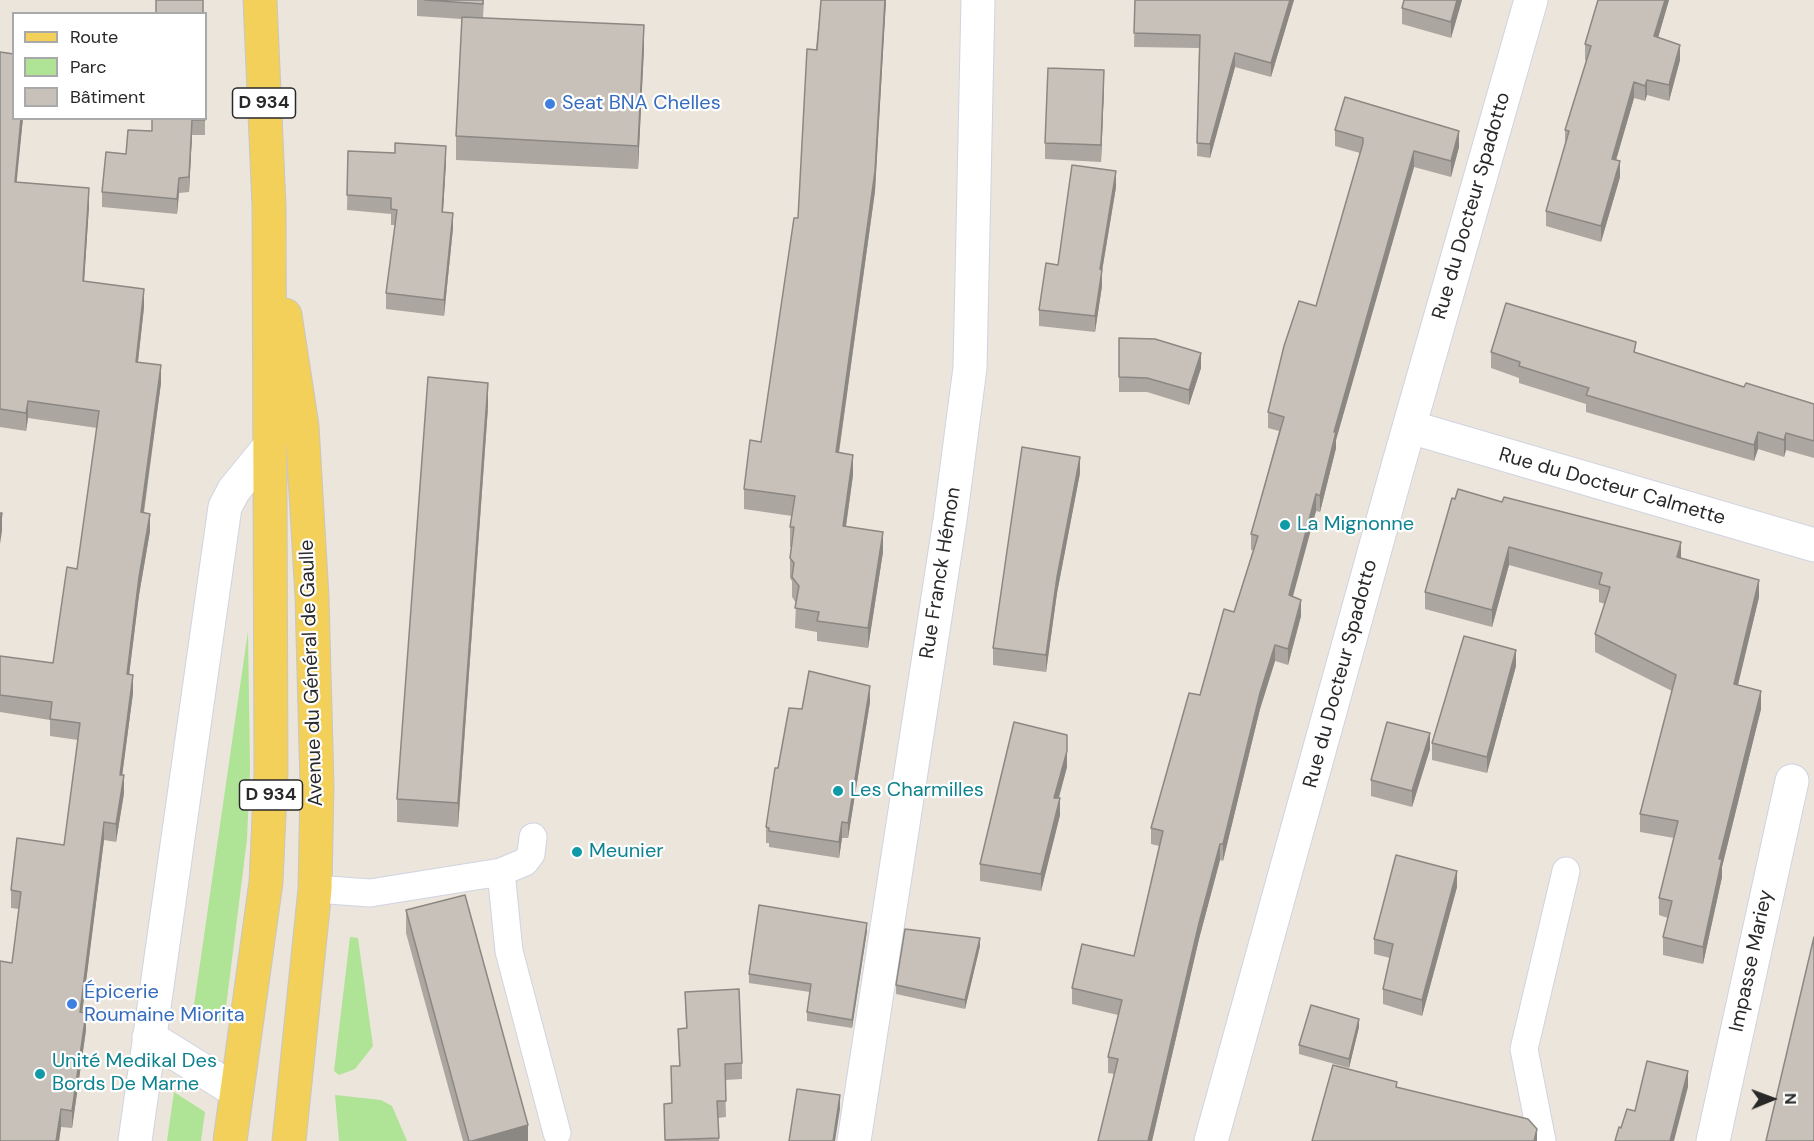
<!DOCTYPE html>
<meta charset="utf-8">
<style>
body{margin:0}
#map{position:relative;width:1814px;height:1141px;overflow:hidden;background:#ece5db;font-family:"DM Sans",sans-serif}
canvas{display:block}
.legend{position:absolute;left:12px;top:12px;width:195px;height:108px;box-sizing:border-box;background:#fff;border:2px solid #a9a9a9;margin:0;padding:8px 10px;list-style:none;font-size:18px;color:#292929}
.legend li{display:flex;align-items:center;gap:12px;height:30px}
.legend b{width:30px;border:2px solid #a9a9a9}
.north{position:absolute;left:1742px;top:1069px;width:60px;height:60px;-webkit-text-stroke:4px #fff;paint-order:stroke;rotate:89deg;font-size:16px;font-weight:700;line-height:24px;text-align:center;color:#292929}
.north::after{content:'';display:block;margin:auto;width:21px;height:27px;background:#292929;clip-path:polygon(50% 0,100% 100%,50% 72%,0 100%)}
</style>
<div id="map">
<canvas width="1814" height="1141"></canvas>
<ul class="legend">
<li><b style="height:8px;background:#f2d059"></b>Route</li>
<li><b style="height:16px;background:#afe396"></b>Parc</li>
<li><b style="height:16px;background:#c7c1ba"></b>Bâtiment</li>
</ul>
<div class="north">N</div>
</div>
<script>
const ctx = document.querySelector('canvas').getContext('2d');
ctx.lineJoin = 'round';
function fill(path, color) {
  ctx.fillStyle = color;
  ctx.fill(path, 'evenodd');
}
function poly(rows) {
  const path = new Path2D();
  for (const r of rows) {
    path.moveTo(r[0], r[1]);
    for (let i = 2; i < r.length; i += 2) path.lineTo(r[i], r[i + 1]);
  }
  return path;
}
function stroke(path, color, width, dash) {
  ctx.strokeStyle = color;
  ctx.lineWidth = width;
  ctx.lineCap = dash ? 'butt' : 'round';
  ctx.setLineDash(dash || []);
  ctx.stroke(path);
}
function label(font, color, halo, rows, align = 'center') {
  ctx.font = font + ' "DM Sans",sans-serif';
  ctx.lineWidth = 4.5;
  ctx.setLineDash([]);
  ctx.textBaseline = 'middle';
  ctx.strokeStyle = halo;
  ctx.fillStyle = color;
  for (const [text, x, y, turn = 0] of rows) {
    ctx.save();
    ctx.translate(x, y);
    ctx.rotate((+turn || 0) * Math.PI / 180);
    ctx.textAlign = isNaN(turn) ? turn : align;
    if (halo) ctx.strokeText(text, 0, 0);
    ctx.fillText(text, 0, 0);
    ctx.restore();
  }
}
fill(poly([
 [248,631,250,768,247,839,225,1015,220,1022,194,1005],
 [350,937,358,938,373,1046,355,1069,339,1075,334,1071],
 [174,1092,205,1112,201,1141,167,1141],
 [335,1095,381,1100,392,1106,407,1141,339,1141]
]), '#afe396');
const lane = poly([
 [533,837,531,854,525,862,501,872,509,951,557,1133],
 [315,889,370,893,501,872],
 [1542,1141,1524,1049,1566,871]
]);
const street = poly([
 [1410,427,1814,545],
 [149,1037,236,1091],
 [135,1141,225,507,234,490,269,447],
 [854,1141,950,520,970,368,978,0],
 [1211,1141,1398,466,1531,0],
 [1713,1141,1792,781]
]);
const primary = poly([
 [285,315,302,426,312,597,317,785,315,889,289,1141],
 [230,1141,266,882,271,772,269,206,260,0]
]);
stroke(lane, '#d0d3e2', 29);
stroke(street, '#d0d3e2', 35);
stroke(primary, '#c7c7c7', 35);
stroke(lane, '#fff', 27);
stroke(street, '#fff', 33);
stroke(primary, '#f2d059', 33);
fill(poly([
 [417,0,484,0,483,18,644,48,638,169,456,160,456,136,462,19,417,16],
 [821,0,886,0,875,191,839,453,853,475,846,527,883,552,868,648,817,641,817,632,795,628,796,603,792,597,792,581,790,578,790,558,791,547,790,547,790,527,792,516,744,509,744,489,761,442,798,218],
 [1135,0,1294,0,1271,77,1235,67,1210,158,1197,156,1199,48,1134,47],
 [1462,0,1451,38,1402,24,1402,8],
 [1669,0,1658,37,1680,60,1669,101,1647,95,1645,101,1634,98,1616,160,1620,177,1601,242,1546,226,1546,211,1565,146,1565,130,1587,61,1585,60,1585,44],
 [0,52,23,118,16,182,89,206,84,281,144,307,138,362,161,383,144,513,150,531,139,595,129,674,133,693,122,775,124,793,116,842,104,840,82,1012,86,1030,72,1128,61,1127,59,1141,0,1141,12,963,19,909,11,908,11,890,64,845,78,740,50,736,50,720,0,712,0,656,53,663,77,569,97,428,28,418,26,431,0,427],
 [1104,87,1101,162,1045,159,1045,143],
 [152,118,205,118,205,135,192,135,189,192,179,193,177,214,102,207,102,192,126,154,152,131],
 [1335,130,1459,147,1451,177,1414,167,1336,440,1336,448,1320,512,1316,511,1292,596,1301,616,1288,665,1275,661,1260,709,1223,861,1220,860,1199,939,1152,1141,1098,1141,1114,1074,1108,1073,1108,1057,1118,1015,1072,1004,1072,988,1134,956,1159,846,1151,844,1151,828,1200,695,1234,612,1253,550,1251,550,1251,534,1279,431,1268,428,1268,412,1316,306,1360,153,1335,146],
 [348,151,446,162,443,212,453,228,444,316,386,309,386,293,395,225,391,225,391,214,347,210],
 [1116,187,1102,271,1102,286,1095,332,1039,326,1039,310,1058,265],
 [1119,338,1201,368,1189,405,1147,392,1119,392],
 [1491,352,1636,353,1744,387,1814,404,1814,458,1786,450,1784,457,1758,449,1754,461,1586,412,1586,404,1519,383,1519,378,1491,368],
 [488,407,458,827,397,822,397,799],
 [1080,473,1057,593,1046,672,993,665,993,648],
 [1452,498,1681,558,1759,597,1738,685,1761,709,1722,867,1722,877,1703,964,1663,955,1663,937,1668,918,1659,915,1659,898,1674,838,1640,832,1640,814,1672,691,1595,652,1595,634,1605,604,1599,602,1599,590,1509,565,1492,627,1425,609,1425,592],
 [1516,666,1487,773,1432,760,1432,743],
 [870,702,848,838,842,838,839,858,769,847,769,843,766,843,766,827,778,768,802,709],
 [1430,749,1412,807,1371,796,1371,780],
 [1067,767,1059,798,1060,815,1041,891,980,881,980,864],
 [1457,887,1422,1016,1383,1004,1383,989,1390,958,1374,954,1374,939],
 [406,910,528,1141,463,1141,406,933],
 [867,931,852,1028,807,1021,807,1012,810,992,749,983,749,974],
 [980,946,965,1009,896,994,896,985],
 [685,992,742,1063,742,1079,725,1080,726,1117,718,1118,719,1141,665,1141,664,1104,672,1103,671,1066,679,1066,678,1029,686,1028],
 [1359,1027,1349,1068,1299,1054,1299,1045]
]), '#aba6a0');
fill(poly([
 [885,0,886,0,875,191,836,472,836,452],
 [1290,0,1294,0,1271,77,1271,63],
 [1457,0,1462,0,1451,38,1451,22],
 [1665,0,1669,0,1654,52,1654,36],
 [644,25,644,48,638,169,638,146],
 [1680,45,1680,60,1669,101,1669,85],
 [1235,53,1235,67,1210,158,1210,144],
 [1104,70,1104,87,1101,162,1101,145],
 [1647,80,1647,95,1645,101,1645,86],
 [1634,82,1634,98,1612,174,1612,159],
 [21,118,23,118,15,199,15,182],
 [192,120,192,135,189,192,189,177],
 [1459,131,1459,147,1451,177,1451,161],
 [446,146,446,162,442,228,442,212],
 [1414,151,1414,167,1336,440,1336,448,1320,512,1320,496,1334,432],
 [1620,161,1620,177,1601,242,1601,226],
 [1116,171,1116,187,1102,271,1102,286,1095,332,1095,316,1100,269],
 [179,178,179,193,177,214,177,199],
 [89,188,89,206,83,299,83,281],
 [453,213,453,228,444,316,444,300],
 [144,289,144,307,136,379,136,362],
 [1201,353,1201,368,1189,405,1189,390],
 [161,365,161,383,141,530,141,512],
 [488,383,488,407,458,827,458,803],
 [28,401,28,418,26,431,26,413],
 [1758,432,1758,449,1754,461,1754,445],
 [1786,433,1786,450,1784,457,1784,440],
 [853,455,853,475,843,546,843,526],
 [1080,457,1080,473,1057,593,1046,672,1046,655,1057,577],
 [1316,494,1316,511,1289,611,1289,595],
 [2,513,2,531,0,544,0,527],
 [150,514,150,531,139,595,127,692,127,674,139,577],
 [883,532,883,552,868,648,868,628],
 [1681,542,1681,560,1677,557],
 [1509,547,1509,565,1492,627,1492,610],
 [1759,580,1759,597,1734,701,1734,684],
 [1301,600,1301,616,1288,665,1288,649],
 [1275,645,1275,661,1260,709,1223,861,1223,844,1260,693],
 [1516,650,1516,666,1487,773,1487,757],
 [133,675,133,693,120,792,120,775],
 [870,686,870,702,848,838,848,823],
 [1761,691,1761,709,1722,867,1722,877,1703,964,1703,947,1719,859],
 [1430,733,1430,749,1412,807,1412,791],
 [1067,751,1067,767,1054,814,1054,798],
 [124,775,124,793,116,842,116,824],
 [1060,798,1060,815,1041,891,1041,874],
 [104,822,104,840,80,1030,80,1012],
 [842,822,842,838,839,858,839,842],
 [1220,844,1220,860,1199,939,1152,1141,1148,1141,1199,923],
 [1457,871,1457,887,1422,1016,1422,1000],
 [867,923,867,931,852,1028,852,1020],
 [980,938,980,946,965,1009,965,1000],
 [86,1013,86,1030,72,1128,72,1111],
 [1359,1019,1359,1027,1349,1068,1349,1059],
 [1688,1071,1688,1087,1674,1141,1670,1141],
 [840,1095,840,1109,835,1141,833,1141],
 [61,1109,61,1127,59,1141,56,1141],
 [528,1125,528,1141,472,1141],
 [1537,1129,1537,1141,1534,1141]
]), '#8b8782');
const building = poly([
 [156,0,203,0,203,14,156,14,156,0],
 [425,0,483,0,483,4,425,0],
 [821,0,885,0,875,171,836,452,853,455,843,526,883,532,868,628,817,621,819,612,795,608,799,586,792,577,794,563,790,558,794,527,790,527,795,496,744,489,750,440,761,442,794,218,798,218,807,49,817,50,821,0],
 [1135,0,1290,0,1271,63,1235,53,1210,144,1197,143,1200,35,1134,33,1135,0],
 [1404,0,1457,0,1451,22,1402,8,1404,0],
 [1598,0,1665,0,1654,36,1680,45,1669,85,1647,80,1645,86,1634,82,1612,159,1620,161,1601,226,1546,211,1569,131,1565,130,1591,46,1585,44,1598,0],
 [462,17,644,25,638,146,456,136,462,17],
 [0,52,14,54,14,118,21,118,15,182,89,188,83,281,144,289,136,362,161,365,141,512,150,514,139,577,127,674,133,675,120,775,124,775,116,824,104,822,80,1012,86,1013,72,1111,61,1109,56,1141,0,1141,0,961,12,963,21,892,11,890,17,838,64,845,80,723,50,719,52,702,0,695,0,656,53,663,67,567,77,569,99,411,28,401,26,413,0,409,0,52],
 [1048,68,1104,70,1101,145,1045,143,1048,68],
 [1345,97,1459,131,1451,161,1414,151,1334,432,1336,432,1320,496,1316,494,1289,595,1301,600,1288,649,1275,645,1260,693,1223,844,1220,844,1199,923,1148,1141,1098,1141,1118,1059,1108,1057,1122,1000,1072,988,1082,944,1134,956,1163,831,1151,828,1189,693,1200,695,1224,609,1234,612,1258,536,1251,534,1284,417,1268,412,1284,346,1299,301,1316,306,1363,143,1363,138,1335,130,1345,97],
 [152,118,205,118,205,120,192,120,189,177,179,178,177,199,102,192,106,152,126,154,128,130,152,131,152,118],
 [395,143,446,146,442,212,453,213,444,300,386,293,397,210,391,209,391,198,347,195,348,151,395,153,395,143],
 [1072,165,1116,171,1100,269,1102,270,1095,316,1039,310,1046,263,1058,265,1072,165],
 [1506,303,1636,342,1634,352,1744,387,1746,383,1814,404,1814,441,1786,433,1784,440,1758,432,1754,445,1586,395,1589,388,1519,366,1520,362,1491,352,1506,303],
 [1119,338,1155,339,1201,353,1189,390,1147,378,1119,377,1119,338],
 [428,377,488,383,458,803,397,799,428,377],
 [1022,447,1080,457,1057,577,1046,655,993,648,1022,447],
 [1458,489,1502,502,1504,497,1681,542,1677,557,1759,580,1734,684,1761,691,1719,859,1722,859,1703,947,1663,937,1672,901,1659,898,1678,821,1640,814,1676,675,1595,634,1610,587,1599,584,1602,573,1509,547,1492,610,1425,592,1452,498,1455,499,1458,489],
 [0,513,2,513,0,527,0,513],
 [1464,636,1516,650,1487,757,1432,743,1464,636],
 [809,671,870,686,848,823,842,822,839,842,769,831,769,828,766,827,775,768,778,768,789,708,802,709,809,671],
 [1014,722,1067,735,1067,751,1054,798,1060,798,1041,874,980,864,1014,722],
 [1387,722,1430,733,1412,791,1371,780,1387,722],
 [1396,855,1457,871,1422,1000,1383,989,1393,944,1374,939,1396,855],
 [465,895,528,1125,472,1141,469,1141,406,910,465,895],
 [759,905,867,923,852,1020,807,1012,811,984,749,974,759,905],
 [905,929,980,938,965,1000,896,985,905,929],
 [1814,937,1814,1141,1766,1141,1814,937],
 [739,989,742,1063,725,1064,726,1101,717,1101,719,1138,665,1140,664,1104,672,1103,671,1066,680,1066,678,1029,687,1028,685,992,739,989],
 [1311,1005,1359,1019,1349,1059,1299,1045,1311,1005],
 [1647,1061,1688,1071,1670,1141,1615,1141,1619,1127,1621,1128,1627,1109,1635,1111,1647,1061],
 [1333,1065,1397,1082,1396,1087,1528,1119,1537,1129,1534,1141,1312,1141,1333,1065],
 [797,1089,840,1095,833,1141,789,1141,797,1089]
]);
fill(building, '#c7c1ba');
stroke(building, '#8b8782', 1.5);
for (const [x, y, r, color] of [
 [550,104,6,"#3f7fe0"],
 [1285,525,6,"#0f9aa8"],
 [838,791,6,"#0f9aa8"],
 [577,852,6,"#0f9aa8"],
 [72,1004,6,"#3f7fe0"],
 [40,1074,6,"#0f9aa8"]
]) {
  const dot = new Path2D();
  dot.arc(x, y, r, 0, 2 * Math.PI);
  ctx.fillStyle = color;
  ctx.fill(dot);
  stroke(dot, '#fff', 2);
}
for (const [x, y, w] of [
 [264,103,63],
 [271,795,63]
]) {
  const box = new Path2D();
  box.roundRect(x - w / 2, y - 15, w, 30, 4.5);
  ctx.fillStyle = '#fff';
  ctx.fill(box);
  stroke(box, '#292929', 1.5);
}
label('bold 18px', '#292929', null, [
 ["D 934",264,103],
 ["D 934",271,795]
]);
label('20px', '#366cbe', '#fff', [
 ["Seat BNA Chelles",562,104],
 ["Épicerie",84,993],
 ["Roumaine Miorita",84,1016]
], 'left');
label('20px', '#292929', '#fff', [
 ["Rue du Docteur Spadotto",1472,206,-74],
 ["Rue du Docteur Calmette",1612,487,16],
 ["Rue Franck Hémon",941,573,-81],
 ["Avenue du Général de Gaulle",312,673,-92],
 ["Rue du Docteur Spadotto",1341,674,-75],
 ["Impasse Mariey",1752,961,-78]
]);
label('20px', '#0d838f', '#fff', [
 ["La Mignonne",1297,525],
 ["Les Charmilles",850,791],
 ["Meunier",589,852],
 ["Unité Medikal Des",52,1062],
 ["Bords De Marne",52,1085]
], 'left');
</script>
